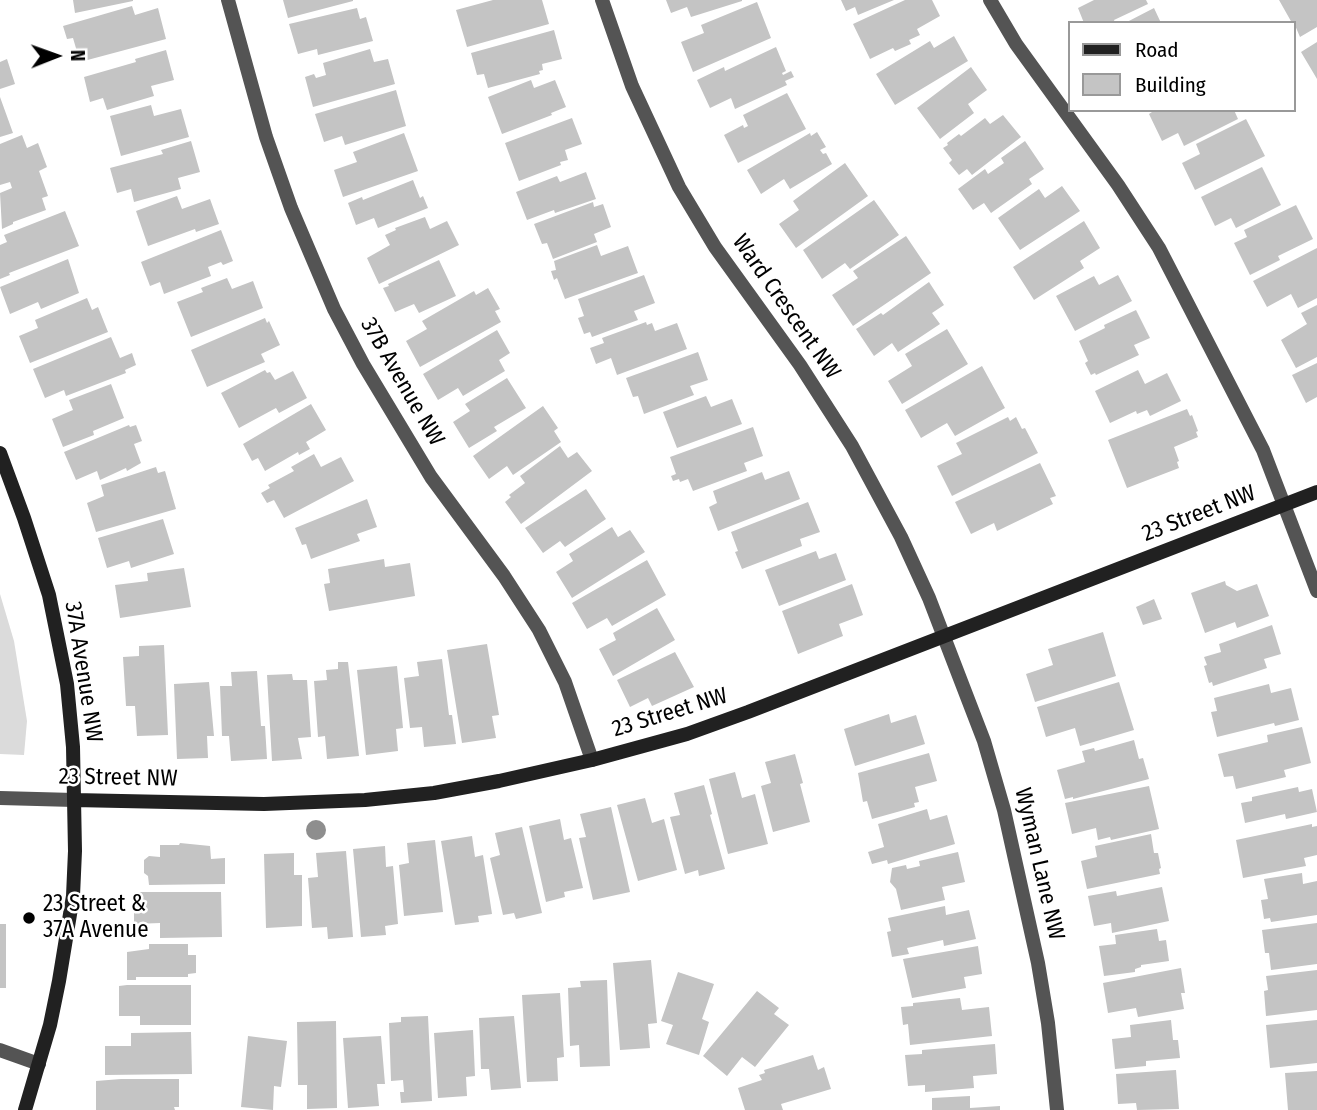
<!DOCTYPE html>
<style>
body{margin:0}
#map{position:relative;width:1317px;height:1110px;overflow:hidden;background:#fff;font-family:"Fira Sans Condensed",sans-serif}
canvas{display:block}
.legend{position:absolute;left:1068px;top:21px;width:228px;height:91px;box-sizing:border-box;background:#fff;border:2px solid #999;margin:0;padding:9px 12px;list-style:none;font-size:21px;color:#000}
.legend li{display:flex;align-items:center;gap:14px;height:35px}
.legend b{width:35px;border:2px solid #999}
.north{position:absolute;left:21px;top:21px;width:70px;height:70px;-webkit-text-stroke:5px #fff;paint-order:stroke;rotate:89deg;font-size:19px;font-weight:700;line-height:28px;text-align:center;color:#000}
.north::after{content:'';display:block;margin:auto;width:24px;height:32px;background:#000;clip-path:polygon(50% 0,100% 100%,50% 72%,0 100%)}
</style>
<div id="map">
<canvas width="1317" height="1110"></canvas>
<ul class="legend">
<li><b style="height:9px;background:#212121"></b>Road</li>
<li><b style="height:19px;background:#c4c4c4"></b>Building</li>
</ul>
<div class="north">N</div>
</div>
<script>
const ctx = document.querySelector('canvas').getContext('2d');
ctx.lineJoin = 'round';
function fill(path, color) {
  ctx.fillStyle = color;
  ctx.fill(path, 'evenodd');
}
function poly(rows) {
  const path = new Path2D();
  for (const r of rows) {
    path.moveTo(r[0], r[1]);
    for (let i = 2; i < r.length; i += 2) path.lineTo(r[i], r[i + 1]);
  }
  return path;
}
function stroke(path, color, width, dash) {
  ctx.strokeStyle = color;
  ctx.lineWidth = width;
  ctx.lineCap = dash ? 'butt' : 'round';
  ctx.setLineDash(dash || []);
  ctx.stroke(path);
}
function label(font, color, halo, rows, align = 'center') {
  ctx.font = font + ' "Fira Sans Condensed",sans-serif';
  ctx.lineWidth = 5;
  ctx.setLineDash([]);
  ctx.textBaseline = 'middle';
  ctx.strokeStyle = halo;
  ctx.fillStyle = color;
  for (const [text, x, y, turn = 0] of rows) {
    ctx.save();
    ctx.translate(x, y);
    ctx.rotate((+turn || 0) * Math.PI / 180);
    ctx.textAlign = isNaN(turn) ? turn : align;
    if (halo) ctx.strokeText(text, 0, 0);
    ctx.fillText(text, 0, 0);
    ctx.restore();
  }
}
fill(poly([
 [0,594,14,641,27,721,24,755,0,754]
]), '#dbdbdb');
fill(poly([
 [73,0,133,0,133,1,75,13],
 [283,0,353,0,353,1,288,18],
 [493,0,542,0,549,24,467,47,456,10],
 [666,0,742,0,742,1,691,17,687,7,671,13],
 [841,0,894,0,858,15,855,7,846,11],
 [905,0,932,0,940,16,917,29,920,35,909,40,911,44,895,51,893,48,870,59,853,24],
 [1094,0,1146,0,1148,4,1114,20,1115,23,1084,23,1078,8],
 [1279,0,1317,0,1317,27,1300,37,1294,23,1292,23],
 [757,2,771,38,693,72,681,42,704,33,701,25],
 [132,6,135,15,158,8,166,39,80,62,73,38,67,39,63,26],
 [357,8,360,19,366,17,373,41,318,55,317,49,298,54,289,24],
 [1154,8,1161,23,1125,23],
 [554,30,562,59,542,64,543,70,539,71,540,74,488,88,484,74,477,75,471,53],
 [954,36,968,61,895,105,876,74,930,41,934,48],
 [1317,42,1317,79,1301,52],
 [776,47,786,71,782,73,783,75,791,71,794,77,785,81,787,85,735,109,731,98,710,108,697,80,724,67,725,71],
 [370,49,374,62,388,59,395,84,313,107,305,77,314,74,316,78,326,75,323,63],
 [166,50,174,80,151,86,154,96,107,110,103,98,90,102,84,77,136,62,135,59],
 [7,59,15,84,0,89,0,62],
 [971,67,987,90,968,104,974,113,940,139,917,108],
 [531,80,534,88,555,80,566,107,551,113,552,115,502,134,488,97],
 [396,90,406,126,345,145,342,136,324,142,315,114],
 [787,93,806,129,738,163,724,135,743,125,744,128,748,126,743,115],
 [0,97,13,133,0,137],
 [151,105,154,116,181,109,189,137,121,156,110,116],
 [1155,110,1234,110,1238,119,1184,146,1178,133,1162,141,1149,114],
 [1003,115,1021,137,972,175,967,169,959,175,949,163,952,160,943,148,948,145,947,143,959,134,961,136,985,118,990,124],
 [572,118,582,144,565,150,568,160,560,162,561,165,519,181,505,143],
 [1246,119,1265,156,1195,190,1182,163,1200,154,1196,144],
 [817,132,826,147,820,150,823,154,826,153,832,164,790,189,784,179,761,194,747,170,810,133,811,136],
 [404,133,418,171,343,197,334,170,357,162,353,152],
 [22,135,27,148,38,143,47,167,39,171,48,196,42,198,46,210,13,222,13,224,2,229,0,193,12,188,10,182,0,185,0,144],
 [191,141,200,172,178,178,181,189,134,202,131,189,117,193,110,168,163,154,161,150],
 [1025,141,1044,169,1029,179,1032,184,991,213,984,203,973,210,958,189,985,169,988,174,1004,163,1001,158],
 [845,163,868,196,796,248,779,224,799,210,793,201],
 [1262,167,1281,205,1236,228,1231,218,1215,226,1201,197],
 [586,172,596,199,555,213,554,210,527,220,516,192,557,176,560,182],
 [413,180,420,198,423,196,428,208,378,228,374,218,356,225,348,203,362,197,363,200],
 [1062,186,1080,211,1020,250,998,218,1039,189,1045,198],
 [177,196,182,209,210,199,219,224,196,232,195,229,148,246,136,211],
 [874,200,899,235,850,269,845,263,822,279,803,250],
 [593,202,594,207,603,204,611,227,594,234,597,242,553,259,547,243,542,244,534,224],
 [1296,205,1313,239,1278,256,1280,260,1250,275,1234,243,1247,237,1244,230],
 [65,211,79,246,9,273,10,275,0,279,0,245,7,242,4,235],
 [425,217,430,229,447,221,459,245,379,284,367,258,390,245,385,235,396,230,395,228],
 [1084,221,1100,248,1080,261,1084,268,1034,300,1013,267],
 [221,230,233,261,223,265,221,262,208,267,211,276,164,294,160,282,150,286,141,262],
 [906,236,931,273,853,326,832,295,858,278,853,271],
 [597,245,601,256,628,246,638,273,565,299,557,278,554,280,551,271,556,270,554,261],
 [1317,248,1317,298,1298,308,1291,294,1267,307,1253,281],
 [68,259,79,293,41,309,38,302,10,314,0,287],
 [439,260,456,296,419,313,414,304,395,312,383,288,389,286,388,284],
 [644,275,655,303,634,311,638,320,592,337,590,332,584,334,578,318,584,316,578,299],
 [1118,275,1132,301,1075,331,1056,296,1094,276,1099,285],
 [227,278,232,289,253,281,263,308,191,337,177,302,203,292,201,288],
 [929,282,944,305,932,313,940,324,898,352,892,343,874,356,856,329,881,313,883,315],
 [488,288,500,309,495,311,501,322,420,367,406,341,427,329,422,321,474,291,476,295],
 [87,298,92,310,98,307,108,332,30,363,19,336,38,328,35,320],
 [1317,305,1317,357,1296,368,1281,340,1307,324,1301,313],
 [1136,310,1150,338,1134,345,1139,355,1096,375,1095,373,1091,375,1085,363,1088,361,1079,341,1105,328,1104,325],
 [265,318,267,323,269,321,280,345,261,354,265,362,207,387,191,350],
 [646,322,647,325,652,323,655,331,677,323,687,349,617,375,611,358,596,364,590,348,604,343,602,338],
 [947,329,968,364,902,404,888,381,912,366,905,354],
 [497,330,510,353,499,360,505,371,463,396,458,388,438,400,423,374],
 [111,337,120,358,132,353,136,365,125,370,126,373,66,396,64,390,45,398,33,369],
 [698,352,708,380,690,386,694,395,644,414,638,396,633,397,626,378],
 [1317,363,1317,397,1306,403,1292,375],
 [982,366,1005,408,955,436,947,423,921,438,905,410],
 [265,370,267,373,270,372,275,380,293,371,307,398,279,413,276,408,239,428,221,393],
 [1138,370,1145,384,1167,373,1181,401,1150,416,1147,410,1137,414,1136,411,1110,423,1095,391],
 [507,378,526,408,494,427,497,431,469,448,453,422,470,411,465,404],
 [111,384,124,418,93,431,94,435,63,447,52,419,73,410,69,400],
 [706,396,711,407,732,399,742,424,677,448,663,412],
 [311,404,326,430,306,442,310,449,299,455,298,452,265,471,258,458,252,461,243,444],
 [543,406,558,428,554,431,561,442,513,475,507,466,489,479,473,456],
 [1187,409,1190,416,1192,415,1198,431,1196,432,1198,437,1174,447,1179,461,1177,462,1179,468,1127,488,1108,440],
 [1008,417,1010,421,1016,417,1022,429,1025,428,1038,453,952,496,937,466,962,454,956,443],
 [129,425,130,427,136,425,142,441,134,444,141,463,127,471,126,468,100,480,97,471,76,480,64,452],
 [753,427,763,456,744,463,747,471,693,491,688,479,680,482,679,479,673,481,671,476,676,474,670,457],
 [560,446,568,458,577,452,592,471,521,524,505,502,511,497,509,495,525,483,520,476],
 [314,454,321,467,341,457,354,481,284,518,274,500,267,503,261,493,270,488,268,485,294,471,291,467],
 [1040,463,1056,496,1050,498,1053,504,997,531,994,523,971,534,955,502],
 [156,467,158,473,165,471,176,509,96,532,87,503,104,496,101,485],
 [789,471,800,499,718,531,709,507,717,503,713,491,762,472,765,480],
 [586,489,606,519,565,547,560,541,543,553,525,528],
 [367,499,377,527,357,534,360,541,311,559,306,544,302,545,295,528],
 [808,502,820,532,800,539,802,546,742,569,735,552,738,551,731,532],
 [163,519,174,554,131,568,129,561,107,568,98,538],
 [612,527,618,537,630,530,645,552,572,598,556,572,573,561,569,554],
 [816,551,819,559,836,553,846,580,779,606,765,570],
 [384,559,385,567,410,563,415,596,329,611,324,584,330,583,328,569],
 [647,560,666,595,612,626,607,618,587,629,572,603],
 [184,568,191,607,120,618,115,585,148,581,147,573],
 [1225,581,1226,585,1237,591,1257,584,1269,616,1237,628,1235,622,1205,633,1191,593],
 [852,584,863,615,839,624,843,636,798,654,782,611],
 [1154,599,1162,619,1143,625,1136,607],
 [657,608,675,640,613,676,599,649,616,640,613,633],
 [1272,625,1281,654,1264,659,1267,668,1213,686,1212,682,1209,683,1204,666,1207,665,1204,657,1221,652,1219,644],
 [1103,632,1116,676,1035,702,1026,674,1053,665,1048,649],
 [487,644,499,715,492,716,496,738,462,743,447,650],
 [164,645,168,735,137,736,135,706,126,706,123,657,139,656,139,646],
 [675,652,694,687,652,706,648,698,630,707,617,680],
 [442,659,449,715,452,715,456,744,424,747,422,727,410,728,404,678,419,676,417,662],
 [338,662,348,662,359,756,327,759,325,736,318,737,314,681,327,680,326,670,338,669],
 [397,666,403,728,396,729,398,751,366,755,357,670],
 [257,671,261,726,265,726,267,759,231,761,229,736,222,736,220,686,232,686,231,672],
 [292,674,293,680,307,680,311,737,298,738,302,759,272,761,267,675],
 [209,682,214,736,207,736,208,758,177,759,174,684],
 [1119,682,1134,730,1080,746,1075,728,1046,737,1037,707],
 [1269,684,1271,693,1291,688,1299,720,1275,726,1274,723,1217,737,1211,712,1217,711,1214,698],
 [889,714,891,723,916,715,925,744,855,766,844,729],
 [1302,727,1311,763,1284,770,1286,777,1236,789,1233,776,1224,777,1218,754,1268,742,1267,735],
 [1134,740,1139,759,1143,758,1149,779,1073,799,1073,797,1065,799,1057,770,1085,762,1082,751,1094,748,1095,751],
 [929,753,937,781,915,787,919,802,914,803,915,807,872,819,867,801,863,802,858,773],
 [795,754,803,783,800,784,810,822,773,832,761,786,771,783,765,762],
 [735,772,742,798,755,794,768,844,728,854,709,779],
 [704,785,712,814,710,815,725,869,699,876,698,870,685,874,670,817,680,815,674,793],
 [1149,786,1159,829,1111,840,1110,837,1098,840,1096,828,1072,834,1065,803],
 [1298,787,1299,792,1312,789,1317,812,1286,819,1285,814,1245,823,1241,803,1252,801,1252,797],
 [645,798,652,823,664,819,677,870,638,881,617,805],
 [611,807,630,892,593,900,579,838,586,837,580,814],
 [927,809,930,820,947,815,955,844,888,864,887,860,872,864,868,852,884,847,878,824],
 [560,819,564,840,571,838,583,888,564,892,565,897,546,902,529,826],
 [1312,824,1312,827,1317,826,1317,855,1304,858,1306,866,1243,878,1236,840],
 [522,827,542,913,516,919,514,913,503,915,490,858,500,855,495,833],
 [1151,834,1154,853,1158,853,1161,868,1159,869,1160,874,1087,889,1081,861,1097,857,1095,846],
 [472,836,475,857,483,855,492,914,478,916,479,922,455,925,441,841],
 [435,840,443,912,404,916,399,865,409,863,407,843],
 [180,843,210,846,211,859,225,858,225,884,149,885,148,876,144,873,144,860,149,856,160,857,160,845,179,845],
 [385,846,386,867,393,866,398,924,385,926,386,935,361,937,353,849],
 [346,851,353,937,328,939,327,927,312,928,308,878,318,877,316,853],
 [958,852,965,882,942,887,945,900,901,910,896,889,890,882,892,868,906,865,907,869,920,866,919,861],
 [294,853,294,875,302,875,302,926,266,928,264,854],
 [1302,873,1303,884,1317,881,1317,915,1271,922,1270,918,1264,919,1261,900,1268,899,1264,879],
 [1162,887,1169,921,1112,933,1111,923,1094,926,1088,896,1116,891,1117,896],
 [134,892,221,892,222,937,160,938,160,923,134,924],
 [945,906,946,915,969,910,976,939,944,946,943,940,907,948,909,954,892,957,887,932,891,931,888,918],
 [1317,923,1317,964,1271,970,1269,953,1265,953,1262,930],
 [0,924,6,924,6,988,0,988],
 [1157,929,1159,941,1166,940,1169,961,1141,965,1141,967,1135,969,1135,972,1104,976,1099,946,1116,944,1115,935],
 [149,944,188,944,188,955,196,955,196,973,188,974,188,977,136,977,136,980,127,980,127,952,149,949],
 [978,946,982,974,964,977,966,988,912,998,903,959],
 [651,960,657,1023,648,1024,650,1048,620,1050,613,963],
 [1181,968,1185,993,1181,993,1184,1009,1138,1017,1136,1008,1108,1013,1103,983],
 [1317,970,1317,1010,1266,1016,1264,991,1268,990,1266,976],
 [678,972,714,984,702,1019,709,1022,699,1055,666,1044,673,1025,661,1021],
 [607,980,610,1066,580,1067,579,1045,570,1046,568,988,581,987,580,981],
 [127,985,191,985,191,1025,140,1025,140,1016,119,1016,119,986],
 [757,991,779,1008,774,1014,789,1025,755,1067,742,1057,727,1076,703,1056],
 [560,993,564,1057,557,1058,558,1081,527,1082,522,995],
 [960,998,962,1010,989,1007,992,1036,910,1045,908,1024,903,1025,901,1007,913,1006,913,1003],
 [428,1016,432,1101,401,1103,400,1092,404,1092,403,1080,391,1081,389,1023,401,1022,401,1017],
 [514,1016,521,1088,491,1090,489,1069,481,1069,479,1018],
 [1171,1020,1173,1040,1178,1040,1180,1058,1146,1061,1146,1066,1115,1069,1112,1039,1131,1037,1130,1025],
 [1317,1020,1317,1063,1270,1068,1266,1025],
 [336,1021,337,1108,307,1109,307,1085,298,1085,297,1022],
 [473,1030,475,1076,466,1077,467,1096,438,1098,434,1033],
 [191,1032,192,1074,105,1075,105,1046,131,1046,131,1033],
 [248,1036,287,1041,281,1087,274,1086,273,1110,241,1107],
 [381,1036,385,1084,377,1084,379,1106,348,1108,343,1038],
 [995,1044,997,1074,973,1076,974,1088,925,1092,925,1085,908,1086,905,1055,922,1054,922,1050],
 [813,1055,818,1070,824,1067,831,1089,781,1104,783,1110,745,1110,738,1088,762,1080,759,1075,765,1073,764,1070],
 [1176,1070,1179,1109,1137,1110,1136,1103,1118,1104,1116,1074],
 [1317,1071,1317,1110,1288,1110,1285,1073],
 [121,1079,179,1079,179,1107,174,1107,175,1110,96,1110,96,1081],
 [970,1096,970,1108,1000,1106,1000,1110,932,1110,932,1098]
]), '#c4c4c4');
stroke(poly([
 [228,0,266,137,291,208,334,309,363,364,431,477,504,576,539,630,565,682,592,760],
 [602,0,632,86,679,187,715,247,800,365,852,446,901,537,929,598,984,741,1004,810,1038,963,1048,1023,1057,1110],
 [990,0,1016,44,1118,185,1159,248,1263,450,1317,591],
 [0,798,74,800],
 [0,1050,39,1064]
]), '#545454', 14);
stroke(poly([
 [0,453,24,518,49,595,67,684,73,747,75,851,73,896,59,981,50,1025,25,1110],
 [74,800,264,804,365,800,434,793,499,781,592,760,687,734,748,712,1317,492]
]), '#212121', 14);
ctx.fillStyle = '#8e8e8e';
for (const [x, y] of [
 [316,830]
]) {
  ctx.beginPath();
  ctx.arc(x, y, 10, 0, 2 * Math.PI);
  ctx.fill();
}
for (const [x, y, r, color] of [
 [29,918,7,"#000"]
]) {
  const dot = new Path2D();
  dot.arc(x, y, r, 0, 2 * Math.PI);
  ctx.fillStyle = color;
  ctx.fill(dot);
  stroke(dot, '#fff', 2.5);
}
label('23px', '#000', '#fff', [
 ["Ward Crescent NW",786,307,55],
 ["37B Avenue NW",402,382,60],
 ["23 Street NW",1199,514,-21],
 ["37A Avenue NW",83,672,81],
 ["23 Street NW",670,713,-17],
 ["23 Street NW",118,778,1],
 ["Wyman Lane NW",1039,864,77]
]);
label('23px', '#000', '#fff', [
 ["23 Street &",43,905],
 ["37A Avenue",43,931]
], 'left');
</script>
